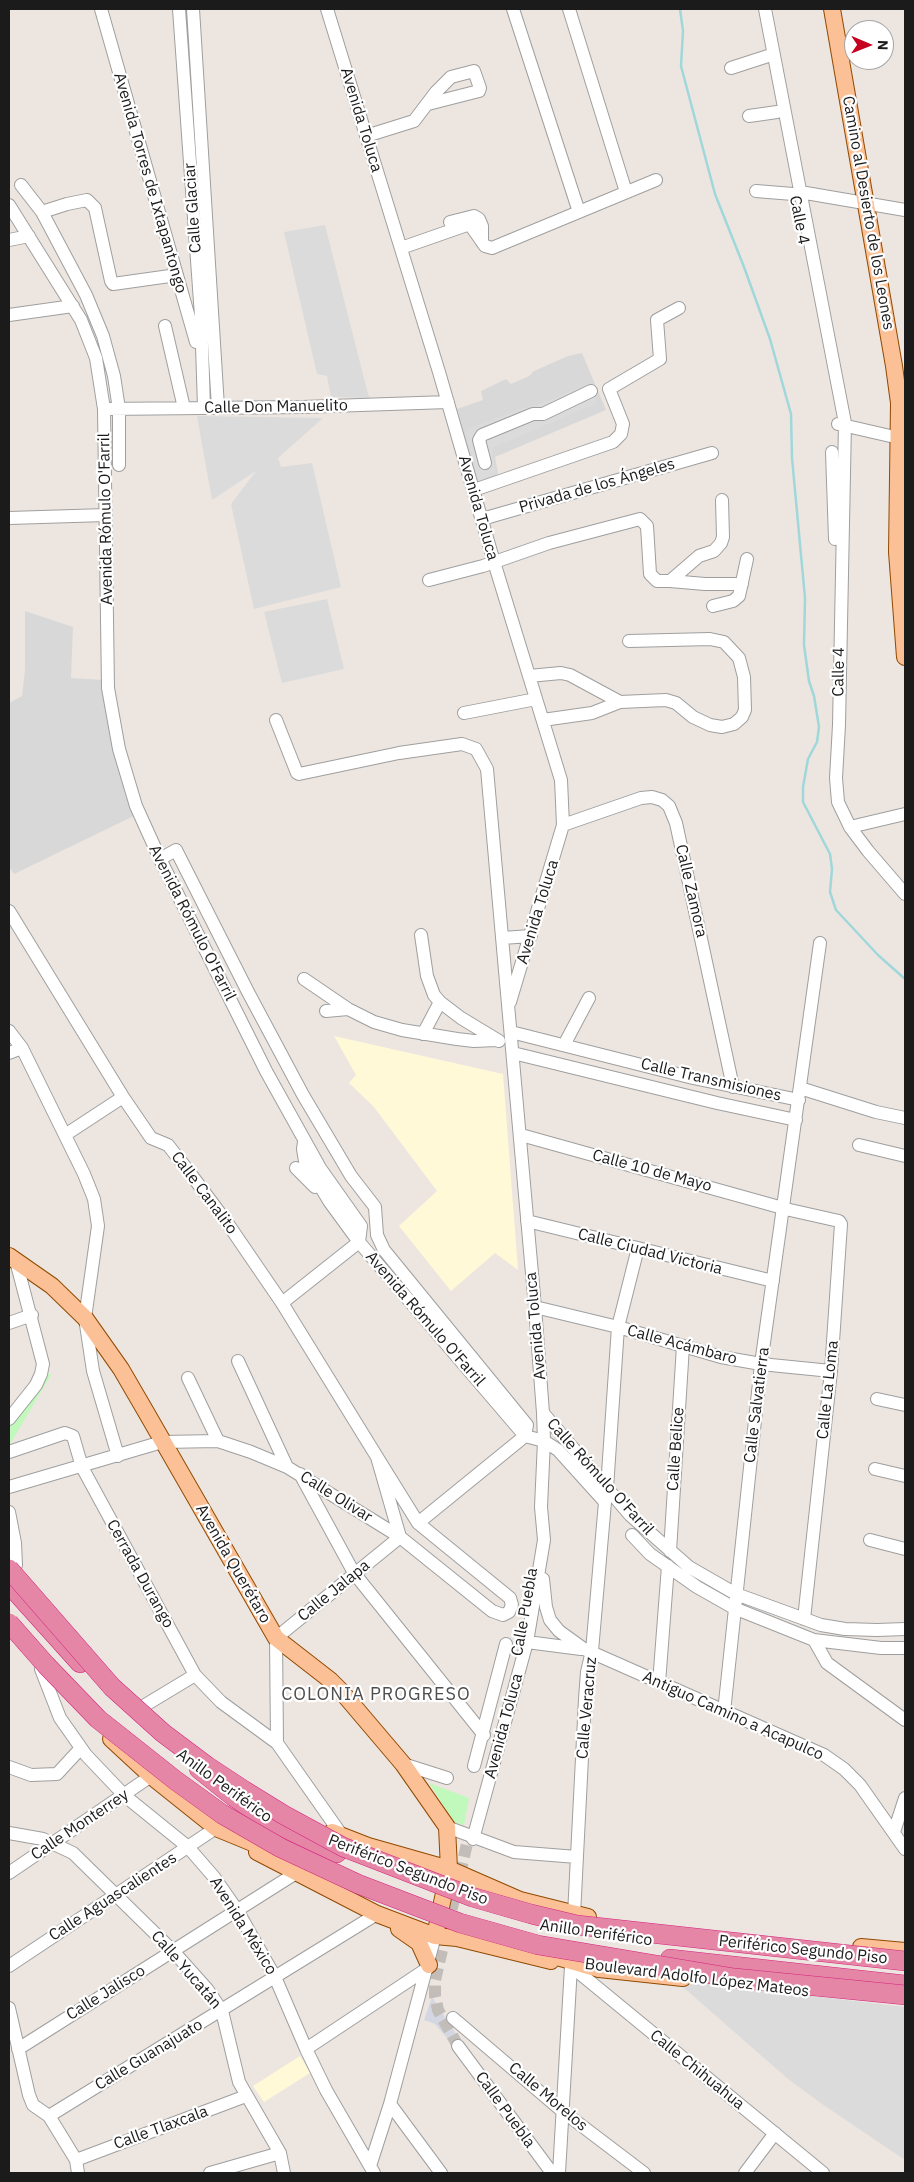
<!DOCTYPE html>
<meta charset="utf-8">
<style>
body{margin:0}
#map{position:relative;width:914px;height:2182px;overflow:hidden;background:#ede6e0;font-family:"IBM Plex Sans",sans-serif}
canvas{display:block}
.frame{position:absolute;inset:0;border:10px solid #1b1b1b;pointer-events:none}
.north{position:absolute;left:844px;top:20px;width:50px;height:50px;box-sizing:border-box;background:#fff;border:1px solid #a4a4a4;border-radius:50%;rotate:91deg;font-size:14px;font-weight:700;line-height:20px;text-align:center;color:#1b1b1b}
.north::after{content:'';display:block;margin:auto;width:18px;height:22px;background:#c50020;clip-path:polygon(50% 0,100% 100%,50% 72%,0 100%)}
</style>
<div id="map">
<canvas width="914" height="2182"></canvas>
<div class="frame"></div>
<div class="north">N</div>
</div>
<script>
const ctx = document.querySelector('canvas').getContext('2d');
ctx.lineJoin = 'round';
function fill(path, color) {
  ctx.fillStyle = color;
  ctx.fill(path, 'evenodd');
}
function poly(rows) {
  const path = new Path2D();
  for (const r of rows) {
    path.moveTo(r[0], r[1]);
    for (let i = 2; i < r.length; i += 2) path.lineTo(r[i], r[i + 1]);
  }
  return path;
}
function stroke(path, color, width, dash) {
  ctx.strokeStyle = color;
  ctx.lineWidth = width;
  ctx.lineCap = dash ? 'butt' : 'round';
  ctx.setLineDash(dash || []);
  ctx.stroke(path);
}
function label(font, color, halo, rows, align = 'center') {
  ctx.font = font + ' "IBM Plex Sans",sans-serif';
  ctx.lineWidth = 4.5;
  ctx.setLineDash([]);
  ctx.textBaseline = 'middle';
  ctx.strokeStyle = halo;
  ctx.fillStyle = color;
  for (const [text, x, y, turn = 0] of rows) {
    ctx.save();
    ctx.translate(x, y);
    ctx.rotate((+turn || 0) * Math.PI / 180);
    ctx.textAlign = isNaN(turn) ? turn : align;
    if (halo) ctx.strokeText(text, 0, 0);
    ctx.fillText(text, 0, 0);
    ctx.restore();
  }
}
fill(poly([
 [582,353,606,410,495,457,498,474,478,484,457,409,483,400,481,391,506,379,511,384,529,376,534,371,568,356],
 [25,611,73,627,71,678,104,680,140,813,14,874,9,867,9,703,22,696,25,670]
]), '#d9d8d8');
fill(poly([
 [334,1036,503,1074,518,1270,495,1253,451,1291,399,1226,437,1191,374,1107,349,1083,356,1075],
 [300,2056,310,2073,264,2102,253,2086]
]), '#fff9d7');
fill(poly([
 [39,1367,51,1375,9,1446,9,1412,35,1378],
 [429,1783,469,1798,464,1825,454,1822]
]), '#c0f9bb');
fill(poly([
 [325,225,368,394,370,398,331,397,327,376,317,374,284,232],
 [591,383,597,397,595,404,492,448,496,473,479,482,465,430,520,409,542,403],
 [197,416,323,418,278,458,281,467,312,463,341,587,254,609,231,504,256,471,212,500],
 [327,599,344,669,282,683,264,612],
 [675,1980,905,2007,905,2160,822,2104,788,2079]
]), '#dbdbdb');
fill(poly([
 [432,1997,460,2040,453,2045,435,2024,424,2020]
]), '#d4d7e2');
stroke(poly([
 [680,9,683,31,681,66,715,194,744,267,770,339,791,414,792,458,805,598,804,645,809,681,814,696,819,727,817,742,808,759,803,787,803,802,830,854,832,869,830,892,836,910,878,955,905,979]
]), '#a0d7db', 2.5);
stroke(poly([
 [458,2046,438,2010,435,1996,435,1980,470,1831]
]), '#c3bdb9', 12, [12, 6]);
const minor = poly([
 [101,9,196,342],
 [179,9,201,316,204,407],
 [193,9,218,407],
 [327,9,439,372,494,562,561,780,563,825,510,1002],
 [513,9,579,212],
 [569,9,626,192],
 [765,9,845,423,839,725,836,778,838,802,850,827,868,851,905,894],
 [731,68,768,56],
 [749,116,777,112],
 [366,136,414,121,436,92,451,77,474,71,480,88,479,91,428,104],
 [21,185,42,212,86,295,103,336,114,376,119,409,119,465],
 [756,191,793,194],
 [800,192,905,210],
 [9,205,81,320,96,358,104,409,108,688,119,749,136,806,160,859,266,1071,320,1168,361,1226,359,1242],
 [42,212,67,204,87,200,95,208,111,281,113,284,177,275],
 [450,222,474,216,479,219,482,226,482,242],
 [9,240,29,236],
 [401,248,467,225,471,226,485,246,492,248,656,180],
 [9,315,73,306],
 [165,326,184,408],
 [104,409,302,407,448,402],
 [838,424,899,438],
 [832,452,835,539],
 [485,463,479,440,482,435,533,414,543,414,591,391],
 [474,490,613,442,621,434,623,424,609,389,660,359,657,320,679,308],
 [9,518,106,515],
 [482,519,712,453],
 [429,580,483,566,549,543,640,519,647,526,650,574,657,581,670,581,699,556,714,551,721,543,723,537,722,500],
 [670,581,705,584,742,584],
 [713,606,733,601,739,596,747,559],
 [529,676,561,673,570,675,620,702],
 [464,713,536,699],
 [276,720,297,773,299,774,399,753,462,744,476,749,487,769,535,1307,543,1413,544,1441,541,1507,544,1540,527,1642,473,1839],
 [543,720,592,713,620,702,666,700,676,703,693,717,710,725,722,727,734,724,742,717,745,710,744,677,739,658,724,642,710,639,629,641],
 [563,825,641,798,652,797,662,800,669,806,676,823,733,1087],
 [850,827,905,814],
 [160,859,176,850,248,992,303,1095,351,1176,375,1207,377,1235,384,1250,527,1425,525,1436,418,1523],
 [9,911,123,1097,151,1138,168,1145,190,1173,228,1224,282,1303,377,1457,400,1537],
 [421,935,427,976,434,995,440,1002,461,1018,499,1041],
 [502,938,531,936],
 [304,979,348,1009,374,1022,402,1030,457,1039,474,1041,496,1040],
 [326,1011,348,1009],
 [9,1031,22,1048,84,1174,94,1199,98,1226,85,1318,93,1371,118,1456],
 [511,1032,693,1078,799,1100],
 [423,1034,440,1002],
 [564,1045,589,998],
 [9,1053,22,1048],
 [513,1053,717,1103,796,1120],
 [800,1088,876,1112,905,1118],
 [65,1135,123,1097],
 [521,1135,790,1210,839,1221,841,1224,831,1371,804,1619],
 [304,1142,303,1149,305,1161,329,1201,359,1242,525,1436,544,1441,558,1450,605,1502,592,1651,587,1672,585,1699,574,1915],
 [859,1145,905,1156],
 [296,1168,315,1187],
 [527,1221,773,1281],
 [282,1303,359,1242],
 [535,1307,618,1327,721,1357,761,1364,831,1371],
 [9,1323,32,1315],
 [238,1361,287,1467],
 [188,1378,218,1441],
 [877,1399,905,1405],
 [543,1413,630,1515,689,1567,736,1594,821,1625,845,1629,877,1630,905,1629],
 [9,1419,36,1385,41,1374,43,1364,16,1261],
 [9,1452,65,1433,73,1436,82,1467,195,1675,221,1702,277,1743],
 [875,1469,905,1476],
 [300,1474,354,1573,484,1735],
 [9,1487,162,1442,218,1441,251,1452,287,1467,400,1537,492,1611,503,1615,509,1612,512,1605,510,1598,418,1523,377,1457],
 [607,1488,618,1327,638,1248],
 [9,1512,15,1543,16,1565],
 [632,1535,650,1554,697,1587,734,1608,814,1640,881,1648,905,1648],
 [870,1540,905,1549],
 [670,1551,683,1346],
 [543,1579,546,1607,550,1620,559,1631,584,1649,824,1755,844,1769,860,1785,905,1849],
 [814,1640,827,1663,905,1720],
 [527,1642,581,1649],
 [41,1669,60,1718,86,1755,125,1796,188,1847,214,1877,237,1910,275,1977,306,2049,326,2090,374,2173],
 [659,1683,668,1566],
 [142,1707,195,1675],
 [724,1712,761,1364,820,943],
 [403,1764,447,1778],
 [474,1766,506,1644],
 [9,1767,31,1775,57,1774,81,1748],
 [447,1827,514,1852,577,1857],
 [894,1832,905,1798],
 [9,1833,43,1839,73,1853,173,1951,207,1989,222,2011,239,2082,280,2153,284,2173],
 [343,1837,277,1743,276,1638,400,1537],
 [9,1873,151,1776],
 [9,1966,216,1828],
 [571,1966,823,2173],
 [9,2008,29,2095,33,2105,49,2116,76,2160,78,2173],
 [453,2018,561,2110,644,2173],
 [458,2046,552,2173],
 [18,2049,296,1873],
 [306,2049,428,1968],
 [390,2104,441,2173],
 [49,2116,377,1914],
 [76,2160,246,2096],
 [370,2166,390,2104,435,1936],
 [210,2173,280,2153],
 [559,2173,571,1966],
 [745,2173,775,2133]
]);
const major = poly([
 [832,9,894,366,899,403,897,552,905,657],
 [9,1256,52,1286,85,1318,121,1369,146,1412,276,1638,330,1680,341,1691,403,1764,447,1827,449,1869,435,1936],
 [111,1739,151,1776,216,1828,272,1851],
 [332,1832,368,1846,449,1869,520,1900,588,1917],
 [257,1852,377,1914,435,1936,457,1938,551,1961],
 [399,1929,419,1943,429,1965],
 [861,1947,905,1951],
 [540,1952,599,1969,683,1978]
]);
const highway = poly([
 [9,1584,80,1663],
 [199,1769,234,1797,268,1820,337,1853],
 [670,1959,905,1985]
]);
stroke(minor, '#9f9f9f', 14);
stroke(major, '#914a00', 18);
stroke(highway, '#d4237c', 20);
stroke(minor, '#fff', 12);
stroke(major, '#fbc096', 16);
stroke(highway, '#e586a7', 19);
const highwayBridge = poly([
 [9,1569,112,1687,163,1733,207,1766,245,1791,284,1815,343,1847,472,1897,531,1914,577,1925,905,1961],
 [9,1623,46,1665,98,1719,175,1780,222,1814,281,1848,358,1884,460,1923,538,1945,734,1978,905,1995]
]);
stroke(highwayBridge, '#d4237c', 20, []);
stroke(highwayBridge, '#e586a7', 19);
label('16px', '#1b1b1b', '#fff', [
 ["Avenida Toluca",361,120,73],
 ["Avenida Torres de Ixtapantongo",150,183,74],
 ["Calle Glaciar",193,208,-94],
 ["Camino al Desierto de los Leones",868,213,80],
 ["Calle 4",799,220,79],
 ["Calle Don Manuelito",276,407,-1],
 ["Privada de los Ángeles",597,486,-16],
 ["Avenida Toluca",478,508,74],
 ["Avenida Rómulo O'Farril",106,519,-91],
 ["Calle 4",839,672,-89],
 ["Calle Zamora",691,891,77],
 ["Avenida Toluca",538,912,-73],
 ["Avenida Rómulo O'Farril",192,923,63],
 ["Calle Transmisiones",711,1080,13],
 ["Calle 10 de Mayo",652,1171,15],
 ["Calle Canalito",204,1193,53],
 ["Calle Ciudad Victoria",650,1252,14],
 ["Avenida Rómulo O'Farril",425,1319,49],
 ["Avenida Toluca",536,1326,-95],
 ["Calle Acámbaro",682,1345,15],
 ["Calle La Loma",828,1390,-84],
 ["Calle Salvatierra",757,1405,-83],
 ["Calle Belice",676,1449,-86],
 ["Calle Rómulo O'Farril",600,1477,48],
 ["Calle Olivar",336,1497,32],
 ["Avenida Querétaro",233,1564,60],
 ["Cerrada Durango",140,1574,61],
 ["Calle Jalapa",334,1591,-39],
 ["Calle Puebla",525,1612,-80],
 ["Calle Veracruz",587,1708,-85],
 ["Antiguo Camino a Acapulco",733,1716,24],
 ["Avenida Toluca",504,1726,-75],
 ["Anillo Periférico",224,1786,36],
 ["Calle Monterrey",80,1825,-34],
 ["Periférico Segundo Piso",408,1870,21],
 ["Calle Aguascalientes",113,1897,-33],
 ["Avenida México",243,1926,58],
 ["Anillo Periférico",596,1933,8],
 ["Periférico Segundo Piso",803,1950,6],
 ["Calle Yucatán",186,1970,49],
 ["Boulevard Adolfo López Mateos",697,1978,7],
 ["Calle Jalisco",106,1993,-32],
 ["Calle Guanajuato",149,2055,-31],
 ["Calle Chihuahua",697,2070,39],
 ["Calle Morelos",548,2097,40],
 ["Calle Puebla",505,2110,54],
 ["Calle Tlaxcala",161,2128,-20]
]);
ctx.letterSpacing = '1px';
label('18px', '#4e4e4e', '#fff', [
 ["COLONIA PROGRESO",376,1695]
]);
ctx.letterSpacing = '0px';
</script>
